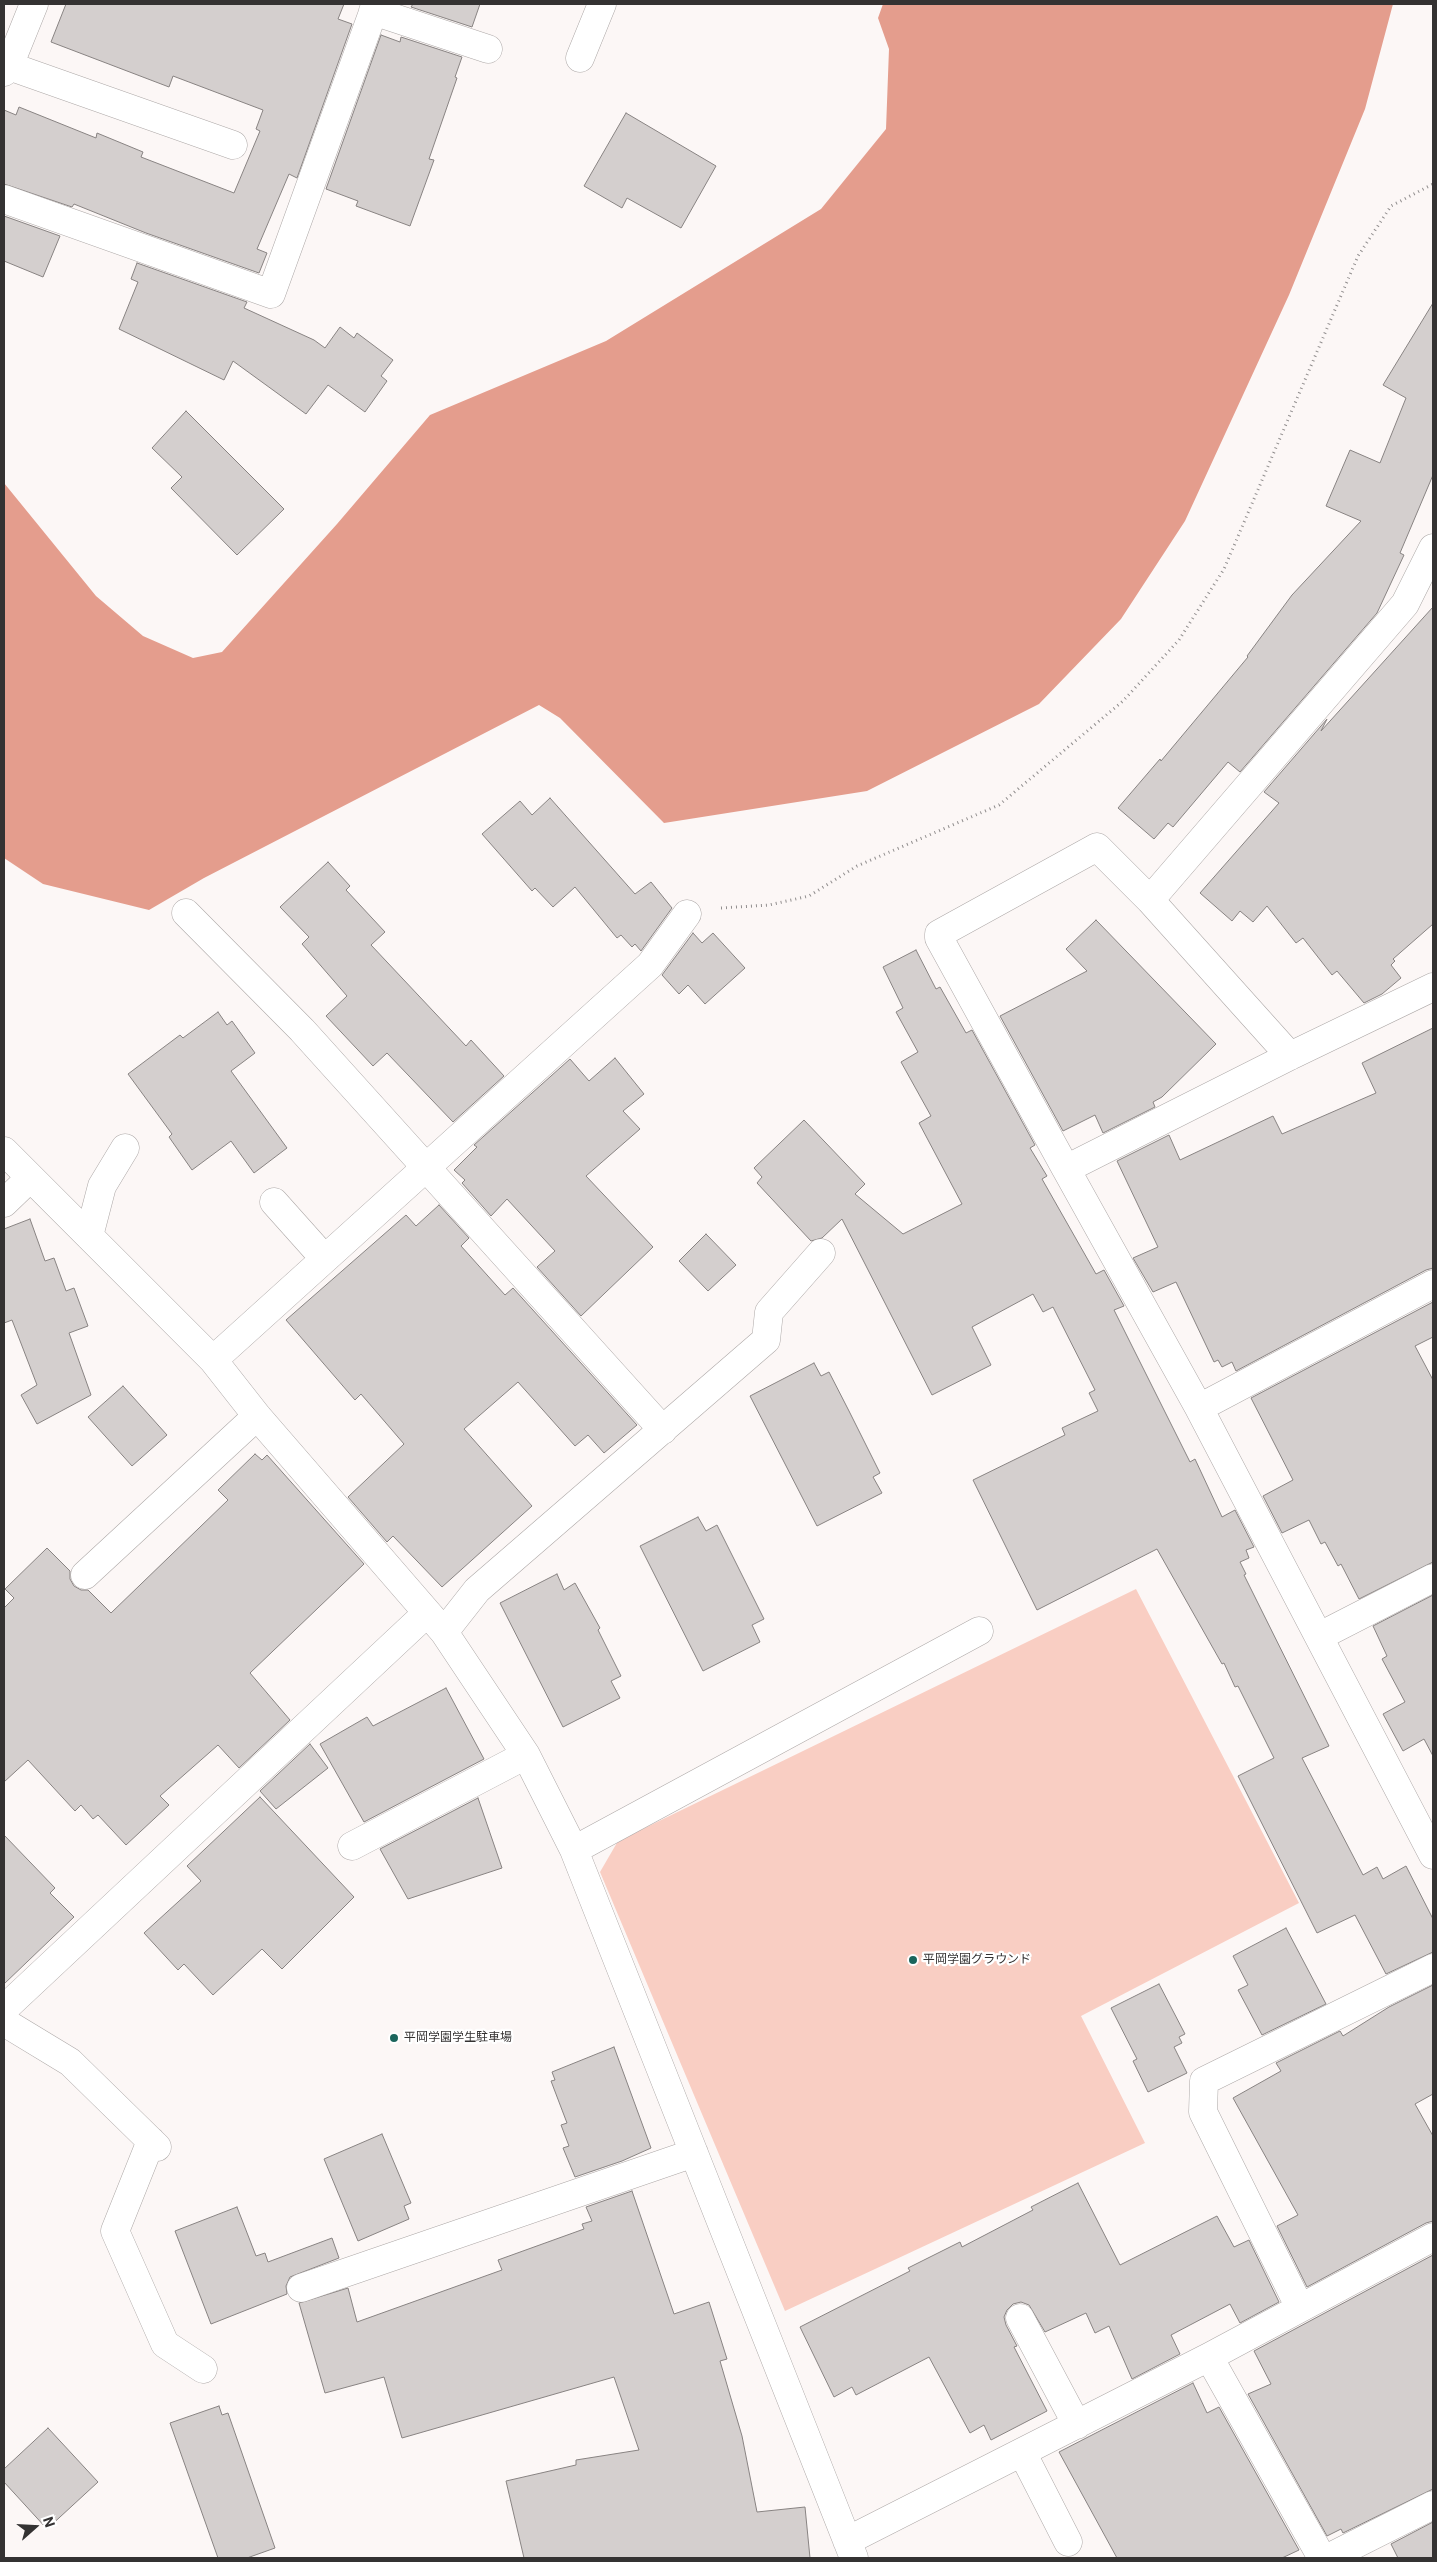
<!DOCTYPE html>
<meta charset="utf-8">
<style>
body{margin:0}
#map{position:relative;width:1437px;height:2562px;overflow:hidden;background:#fcf7f6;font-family:Roboto,sans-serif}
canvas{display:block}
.frame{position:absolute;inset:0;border:5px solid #343232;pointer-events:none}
.north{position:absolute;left:10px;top:2502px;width:50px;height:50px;-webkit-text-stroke:4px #fff;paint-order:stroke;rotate:71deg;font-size:14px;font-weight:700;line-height:20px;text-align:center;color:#343232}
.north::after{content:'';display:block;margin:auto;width:18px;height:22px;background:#343232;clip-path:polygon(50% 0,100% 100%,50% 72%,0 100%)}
</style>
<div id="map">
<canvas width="1437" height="2562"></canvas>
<div class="frame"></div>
<div class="north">N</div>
</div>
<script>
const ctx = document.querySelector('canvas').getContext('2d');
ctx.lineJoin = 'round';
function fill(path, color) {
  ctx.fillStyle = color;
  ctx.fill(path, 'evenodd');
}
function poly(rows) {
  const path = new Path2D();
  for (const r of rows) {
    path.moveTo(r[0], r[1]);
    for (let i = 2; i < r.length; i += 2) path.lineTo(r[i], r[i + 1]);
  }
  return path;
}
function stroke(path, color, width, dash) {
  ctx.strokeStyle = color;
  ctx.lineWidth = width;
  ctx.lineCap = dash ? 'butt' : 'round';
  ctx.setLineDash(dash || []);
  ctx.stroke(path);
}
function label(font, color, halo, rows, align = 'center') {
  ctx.font = font + ' Roboto,"Noto Sans JP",sans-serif';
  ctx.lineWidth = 4.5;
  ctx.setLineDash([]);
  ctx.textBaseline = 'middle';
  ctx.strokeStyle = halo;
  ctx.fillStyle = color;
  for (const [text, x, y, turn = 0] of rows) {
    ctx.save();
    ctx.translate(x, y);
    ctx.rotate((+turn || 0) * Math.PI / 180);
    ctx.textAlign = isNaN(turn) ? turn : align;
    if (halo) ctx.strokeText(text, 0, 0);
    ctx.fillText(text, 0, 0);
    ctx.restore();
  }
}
fill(poly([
 [1136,1589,1299,1903,1081,2016,1145,2143,785,2311,600,1872,618,1841]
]), '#f9cec3');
fill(poly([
 [883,4,1393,4,1365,109,1289,295,1185,521,1121,619,1039,704,867,791,664,823,560,718,539,705,204,878,149,910,43,884,4,858,4,483,96,596,143,636,193,658,222,652,337,524,430,415,606,341,821,209,886,129,889,49,878,18]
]), '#e49d8d');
const building = poly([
 [66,4,344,4,338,19,352,24,297,178,289,174,257,249,267,253,259,273,146,233,74,204,72,207,4,184,4,110,16,115,19,107,96,138,97,133,143,152,141,157,234,193,260,131,256,129,263,110,173,76,169,87,51,42,66,4],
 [413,4,480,4,472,27,411,7,413,4],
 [381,35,400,42,401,37,462,57,455,77,457,78,429,159,434,160,410,226,356,206,358,201,326,189,381,35],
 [626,113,716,166,681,228,627,198,622,208,584,186,626,113],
 [4,216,60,236,43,277,4,261,4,216],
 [137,263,247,302,244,308,314,340,325,348,340,327,354,338,357,333,393,360,381,376,387,381,365,412,328,385,306,414,233,361,224,380,119,329,138,282,131,279,137,263],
 [1433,303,1433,475,1400,553,1404,555,1377,613,1240,772,1228,762,1173,827,1168,823,1154,839,1118,808,1160,759,1161,761,1248,657,1247,656,1292,595,1361,521,1326,506,1350,450,1380,463,1406,398,1383,385,1433,303],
 [186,411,284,509,237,555,171,488,182,477,152,448,186,411],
 [1433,607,1433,924,1393,959,1395,961,1391,965,1401,978,1382,994,1364,1003,1337,971,1332,975,1303,938,1296,943,1267,906,1253,922,1240,911,1232,921,1200,893,1279,803,1264,792,1327,719,1321,731,1433,607],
 [550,798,635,894,651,882,672,908,641,951,635,944,632,947,621,935,617,938,575,887,553,907,535,888,532,891,482,834,520,801,532,815,550,798],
 [328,862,350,886,346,890,385,932,371,945,466,1046,471,1040,504,1076,453,1122,387,1053,373,1066,326,1016,347,996,302,944,309,937,280,907,328,862],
 [1096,920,1216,1044,1162,1097,1153,1102,1155,1107,1103,1133,1095,1115,1063,1131,1000,1016,1087,971,1066,949,1096,920],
 [693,933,702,943,713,933,745,968,705,1004,688,985,679,994,662,975,693,933],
 [916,950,936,989,940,987,966,1033,972,1030,1035,1145,1030,1148,1047,1176,1042,1179,1096,1274,1104,1270,1124,1306,1114,1310,1190,1462,1195,1459,1222,1517,1235,1510,1254,1547,1246,1550,1249,1558,1240,1562,1246,1574,1244,1575,1329,1746,1302,1758,1363,1875,1377,1867,1383,1879,1406,1866,1433,1919,1433,1952,1386,1974,1355,1915,1317,1933,1238,1776,1274,1758,1238,1686,1235,1687,1224,1663,1222,1664,1157,1549,1037,1610,973,1480,1065,1435,1062,1428,1098,1411,1089,1393,1095,1390,1053,1307,1043,1312,1033,1294,972,1327,991,1365,932,1395,842,1219,822,1238,811,1241,757,1183,762,1177,754,1168,804,1120,865,1184,855,1194,903,1234,962,1204,919,1123,931,1116,901,1062,918,1052,896,1012,903,1008,883,967,916,950],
 [218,1012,227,1025,232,1021,255,1053,231,1071,287,1148,254,1173,231,1141,192,1170,169,1137,172,1134,128,1074,180,1035,183,1038,218,1012],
 [1433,1028,1433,1268,1426,1270,1236,1371,1232,1362,1222,1367,1218,1360,1214,1362,1176,1282,1153,1292,1133,1258,1158,1247,1117,1161,1169,1135,1180,1160,1273,1116,1282,1134,1376,1093,1362,1063,1433,1028],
 [615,1058,644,1094,623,1111,640,1129,586,1176,653,1247,581,1316,537,1267,555,1251,507,1199,491,1216,462,1183,465,1180,454,1170,477,1147,474,1145,570,1059,589,1081,615,1058],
 [439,1205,469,1238,461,1246,505,1295,513,1288,637,1425,604,1453,588,1435,575,1446,518,1382,464,1429,532,1506,442,1587,393,1536,387,1542,348,1497,404,1444,361,1394,355,1400,286,1320,406,1215,416,1226,439,1205],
 [30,1219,45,1261,54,1258,66,1291,74,1288,88,1326,69,1333,91,1395,37,1424,21,1395,37,1385,12,1320,4,1323,4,1229,30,1219],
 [706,1234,736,1265,708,1291,679,1261,706,1234],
 [1433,1302,1433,1337,1415,1346,1433,1380,1433,1562,1359,1599,1341,1564,1338,1566,1325,1542,1321,1544,1309,1520,1282,1533,1263,1496,1293,1480,1251,1398,1433,1302],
 [814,1363,821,1376,829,1372,849,1411,880,1473,873,1477,882,1493,817,1526,750,1396,814,1363],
 [123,1386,167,1435,132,1466,88,1417,123,1386],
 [255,1454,262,1460,267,1455,364,1564,250,1673,290,1720,239,1768,218,1745,160,1796,169,1805,126,1845,98,1815,93,1819,81,1805,75,1811,28,1760,4,1782,4,1608,14,1598,5,1589,47,1548,70,1571,70,1579,74,1586,81,1590,88,1590,111,1613,228,1500,218,1490,255,1454],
 [698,1517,706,1531,717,1525,764,1619,752,1625,760,1642,703,1671,640,1546,698,1517],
 [557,1574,564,1590,575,1583,600,1628,598,1630,621,1676,611,1681,620,1698,563,1727,500,1603,557,1574],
 [1433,1595,1433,1756,1424,1739,1403,1751,1383,1714,1405,1702,1382,1659,1387,1656,1373,1626,1433,1595],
 [446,1688,484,1759,364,1822,320,1744,367,1717,373,1726,446,1688],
 [310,1744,328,1768,276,1809,260,1791,310,1744],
 [260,1797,354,1897,282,1969,262,1949,213,1995,184,1964,178,1970,144,1933,201,1881,187,1866,260,1797],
 [478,1798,502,1868,408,1899,380,1849,478,1798],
 [4,1835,55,1888,50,1893,74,1917,4,1984,4,1835],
 [1286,1928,1326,2004,1262,2035,1238,1990,1248,1985,1233,1956,1286,1928],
 [1159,1984,1185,2034,1179,2037,1182,2043,1174,2047,1187,2073,1148,2092,1133,2061,1137,2059,1111,2008,1159,1984],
 [1433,1985,1433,2094,1415,2104,1433,2136,1433,2221,1426,2223,1307,2287,1277,2226,1298,2215,1233,2098,1281,2071,1276,2063,1340,2031,1343,2036,1389,2007,1433,1985],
 [614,2047,651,2148,622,2161,575,2177,563,2148,569,2146,561,2125,567,2123,551,2081,555,2080,552,2072,614,2047],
 [382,2134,411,2203,404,2206,409,2219,358,2241,324,2159,382,2134],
 [1078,2183,1120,2265,1217,2216,1234,2247,1249,2240,1279,2302,1240,2323,1230,2304,1171,2335,1180,2354,1132,2379,1109,2326,1095,2333,1086,2313,1045,2332,1029,2305,1021,2302,1013,2304,1007,2310,1004,2317,1006,2325,1017,2346,1014,2347,1047,2411,991,2440,984,2425,970,2433,929,2357,856,2395,852,2387,834,2397,800,2327,910,2271,908,2268,960,2242,962,2247,1033,2210,1031,2207,1078,2183],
 [632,2191,674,2314,709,2302,727,2359,720,2361,742,2436,757,2512,805,2507,810,2558,524,2558,506,2481,576,2465,576,2460,639,2450,614,2377,402,2438,384,2377,325,2393,299,2303,348,2288,357,2322,502,2270,498,2260,584,2229,582,2224,592,2221,586,2207,632,2191],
 [237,2207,256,2256,265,2253,268,2262,332,2238,339,2258,290,2277,286,2286,287,2294,211,2324,175,2231,237,2207],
 [1433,2255,1433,2489,1343,2533,1341,2529,1327,2536,1248,2394,1271,2384,1254,2351,1433,2255],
 [1193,2383,1207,2413,1219,2407,1299,2550,1282,2558,1117,2558,1059,2452,1193,2383],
 [219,2406,222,2415,228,2413,275,2548,247,2558,218,2558,170,2423,219,2406],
 [48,2428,98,2482,47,2529,4,2482,4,2469,48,2428],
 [1433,2522,1433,2558,1398,2558,1391,2544,1433,2522]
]);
fill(building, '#d4cfce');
stroke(building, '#888382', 1);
const minor = poly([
 [373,11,488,49],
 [580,58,602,4],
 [9,66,233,145],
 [4,72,9,66,34,4],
 [4,199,271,294,376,4],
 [1150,900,1405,604,1433,548],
 [186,913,302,1030,663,1430],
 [1433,987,1290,1056,1066,1169,1199,1408,1433,1855],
 [4,1151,213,1360,257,1416,444,1632,526,1755,574,1850,854,2558],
 [1066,1169,939,938,939,934,1097,847,1150,900,1290,1056],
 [274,1202,324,1258],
 [4,1203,30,1178],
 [89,1236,102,1186,125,1148],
 [213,1360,650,965,687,914],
 [1199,1408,1433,1284],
 [85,1575,257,1416],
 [444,1632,477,1590,766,1340,769,1312,821,1253],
 [1320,1636,1433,1578],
 [352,1846,526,1755],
 [574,1850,979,1631],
 [4,2009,427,1613],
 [4,2022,70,2062,157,2147],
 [151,2141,115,2231,165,2344,203,2369],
 [301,2288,694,2153],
 [1300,2308,1203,2112,1204,2081,1433,1968],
 [1020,2318,1077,2425],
 [1209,2357,1322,2558],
 [1022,2452,1068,2542],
 [847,2541,1209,2357,1433,2237],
 [1328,2558,1433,2505]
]);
stroke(minor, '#ada8a7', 29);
stroke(poly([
 [721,908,769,905,809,896,857,866,999,805,1123,701,1179,640,1224,569,1358,256,1391,206,1433,184]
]), '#918e8e', 3, [1, 4]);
stroke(minor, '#fff', 28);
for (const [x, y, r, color] of [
 [913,1960,5,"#1b655c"],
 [394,2038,5,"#1b655c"]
]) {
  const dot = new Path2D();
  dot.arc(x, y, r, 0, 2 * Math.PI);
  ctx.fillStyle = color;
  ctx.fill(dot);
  stroke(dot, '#fff', 2);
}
label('12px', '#343232', '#fff', [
 ["平岡学園グラウンド",923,1960],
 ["平岡学園学生駐車場",404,2038]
], 'left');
</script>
